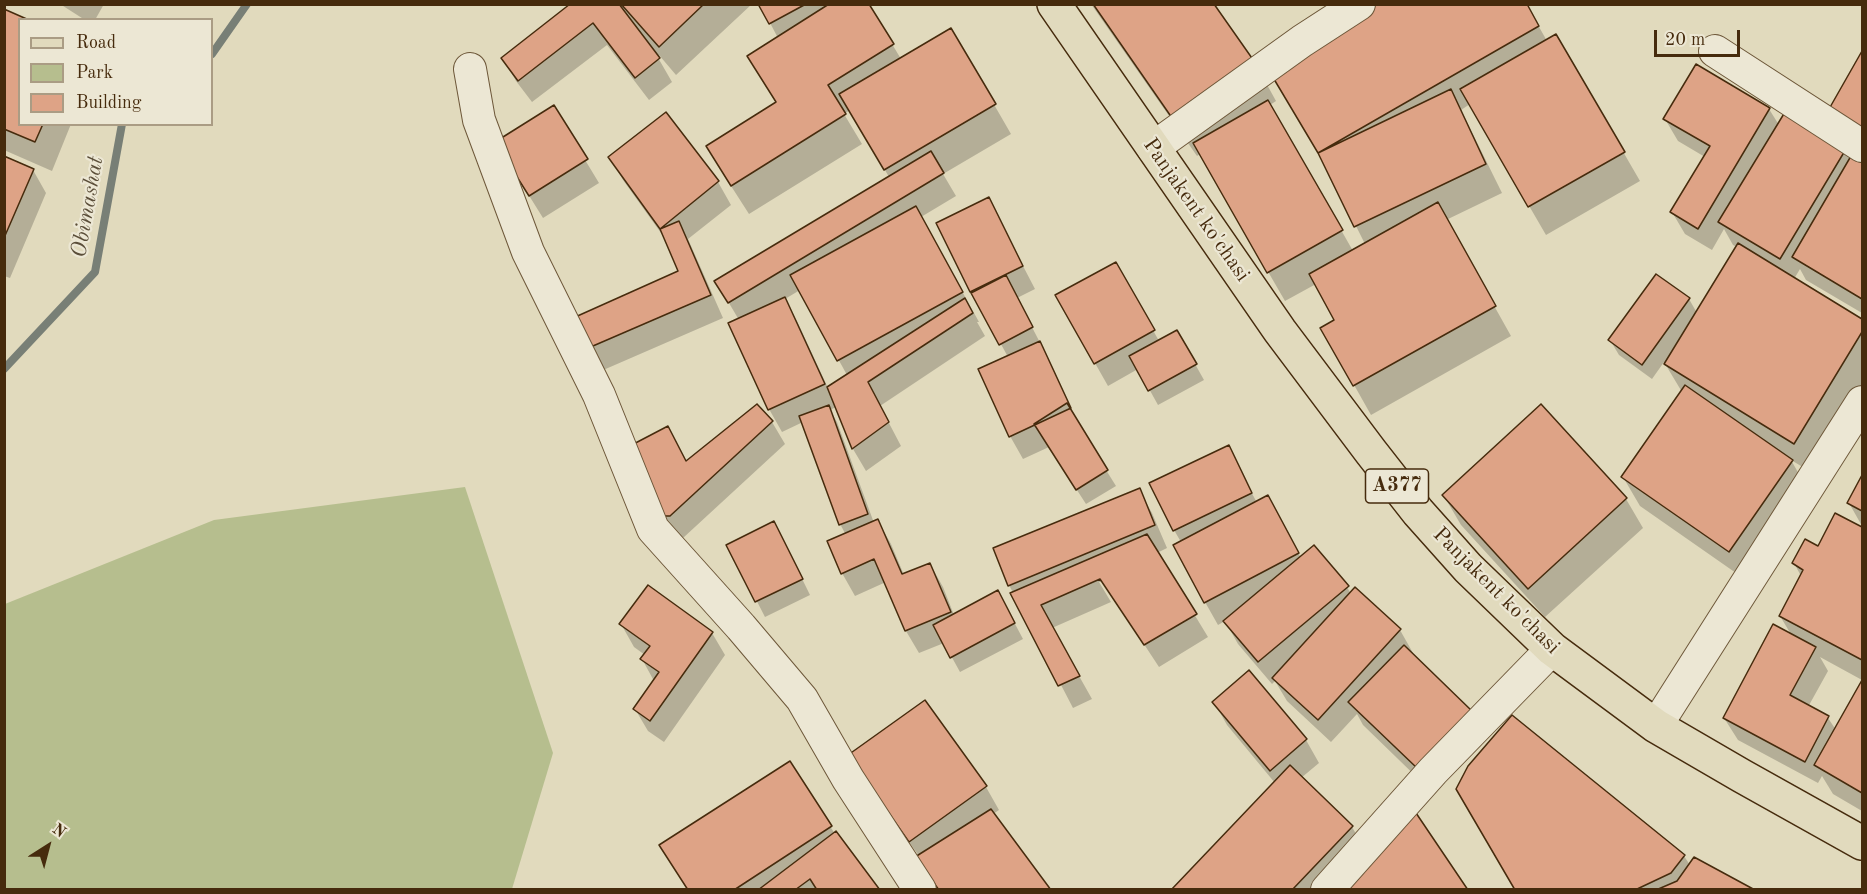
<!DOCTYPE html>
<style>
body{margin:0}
#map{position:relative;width:1867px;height:894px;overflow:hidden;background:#e1dabd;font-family:"Old Standard TT",serif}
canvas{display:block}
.frame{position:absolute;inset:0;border:6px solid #462b0d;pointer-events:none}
.legend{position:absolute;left:18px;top:18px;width:195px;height:108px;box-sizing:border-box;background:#ece7d4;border:2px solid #aa9c84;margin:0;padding:8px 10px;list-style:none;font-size:18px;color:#462b0d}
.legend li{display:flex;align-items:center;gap:12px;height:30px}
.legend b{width:30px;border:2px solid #aa9c84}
.north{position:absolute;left:18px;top:816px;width:60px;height:60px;-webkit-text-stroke:4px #ece7d4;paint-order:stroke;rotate:36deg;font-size:16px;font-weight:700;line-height:24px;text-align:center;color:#462b0d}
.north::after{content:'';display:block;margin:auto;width:21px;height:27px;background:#462b0d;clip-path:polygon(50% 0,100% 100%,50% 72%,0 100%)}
.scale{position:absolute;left:1654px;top:30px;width:86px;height:27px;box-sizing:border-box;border:3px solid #462b0d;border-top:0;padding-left:8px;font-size:18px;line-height:21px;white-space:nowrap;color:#462b0d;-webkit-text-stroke:4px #ece7d4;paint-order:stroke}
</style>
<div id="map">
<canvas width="1867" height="894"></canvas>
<div class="frame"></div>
<ul class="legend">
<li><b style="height:8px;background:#e1dabd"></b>Road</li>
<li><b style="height:16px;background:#b6be8e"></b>Park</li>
<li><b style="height:16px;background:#dea386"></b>Building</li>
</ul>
<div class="north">N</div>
<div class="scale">20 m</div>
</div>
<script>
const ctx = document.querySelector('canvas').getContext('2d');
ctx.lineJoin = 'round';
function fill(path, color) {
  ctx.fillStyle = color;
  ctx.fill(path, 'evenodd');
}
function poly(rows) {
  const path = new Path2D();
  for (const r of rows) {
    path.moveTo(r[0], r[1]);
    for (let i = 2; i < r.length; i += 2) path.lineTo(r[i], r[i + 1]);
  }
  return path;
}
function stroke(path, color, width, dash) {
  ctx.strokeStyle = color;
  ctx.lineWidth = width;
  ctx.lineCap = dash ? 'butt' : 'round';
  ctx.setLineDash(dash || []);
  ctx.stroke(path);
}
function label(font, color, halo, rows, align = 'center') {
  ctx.font = font + ' "Old Standard TT",serif';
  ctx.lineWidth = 4.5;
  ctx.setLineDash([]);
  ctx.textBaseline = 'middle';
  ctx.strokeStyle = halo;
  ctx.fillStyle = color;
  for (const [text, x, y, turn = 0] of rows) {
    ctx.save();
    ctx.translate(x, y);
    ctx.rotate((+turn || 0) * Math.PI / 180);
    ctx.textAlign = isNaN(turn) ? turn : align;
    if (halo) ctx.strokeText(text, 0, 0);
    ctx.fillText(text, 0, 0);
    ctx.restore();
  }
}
fill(poly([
 [465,487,553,753,512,889,5,889,5,604,214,520]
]), '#b6be8e');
fill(poly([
 [60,4,104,4,95,20,85,20],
 [572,4,752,4,676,75,659,55,657,56,672,82,649,100,607,45,532,102,516,81,503,58],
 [760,4,868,4,901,59,951,30,1011,134,943,174,956,196,921,217,979,322,977,322,985,336,880,406,901,446,866,471,853,449,836,407,830,410,837,422,874,523,878,521,891,544,904,575,930,564,943,587,954,615,1006,607,1023,639,960,672,944,643,919,653,906,631,886,582,855,596,842,573,846,535,840,524,803,422,782,432,769,409,739,320,716,281,889,177,850,110,844,114,862,144,749,214,724,175,776,103,749,56,778,38],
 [800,290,847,375,828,388,797,321,785,299],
 [1091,4,1212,4,1260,72,1276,101,1270,105,1353,251,1365,244,1321,156,1267,65,1526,4,1547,41,1556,36,1640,181,1546,235,1470,104,1461,110,1502,193,1446,220,1511,336,1371,415,1322,328,1336,320,1316,284,1285,301,1200,154,1197,156],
 [4,11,20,20,20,124,71,124,52,171,4,150],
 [1862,54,1862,147,1831,109],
 [553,107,599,183,543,218,510,165],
 [1769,109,1779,125,1845,150,1851,160,1852,158,1862,164,1862,313,1806,280,1800,269,1794,279,1862,321,1862,388,1811,472,1791,460,1808,490,1746,580,1640,506,1623,477,1682,392,1664,362,1652,379,1619,355,1610,340,1656,276,1689,299,1697,313,1737,247,1733,245,1724,229,1712,250,1685,234,1672,212,1705,157,1678,141,1665,119],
 [666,114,718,182,731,205,688,239,723,318,601,371,588,349,680,272,666,240,623,180,610,157],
 [4,158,33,170,46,193,10,278,4,276],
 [988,199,1035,289,1017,298,1052,366,1081,430,1116,486,1086,504,1049,447,1023,459,1010,436,1008,357,972,291],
 [1116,264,1159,341,1177,332,1204,380,1158,405,1138,369,1108,386,1057,296],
 [772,422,785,444,683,538,666,538,653,515,687,463],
 [1228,447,1257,503,1281,520,1301,558,1347,587,1351,594,1355,589,1400,630,1413,653,1412,654,1431,791,1363,725,1357,714,1331,742,1287,701,1275,681,1272,684,1238,644,1225,621,1218,625,1205,602,1181,542,1174,530],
 [1862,478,1862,526,1849,503],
 [1139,490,1152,513,1167,548,1157,553,1208,637,1159,667,1103,582,1099,582,1111,602,1052,628,1092,699,1073,708,1009,585],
 [1444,496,1626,499,1643,528,1545,617,1461,525],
 [1836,515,1862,529,1862,680,1820,657,1828,671,1808,707,1828,718,1836,730,1862,683,1862,811,1833,794,1822,776,1818,783,1738,740,1724,718,1792,636,1780,616,1801,576,1794,563,1818,548],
 [782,538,810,595,765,617,728,545],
 [621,624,712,633,725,655,664,742,648,731,635,709,654,681,642,659,645,655,634,647],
 [1249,672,1306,740,1319,763,1301,778,1352,827,1369,856,1337,890,1173,890,1275,783,1227,725,1214,702],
 [925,702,986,787,999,810,993,814,1049,890,936,890,919,856,863,778],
 [789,763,835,834,878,890,688,890],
 [1684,856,1690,865,1751,890,1517,890]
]), '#0003');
stroke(poly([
 [212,54,247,4],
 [4,369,95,272,122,124]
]), '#787f76', 8);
const building = poly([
 [570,4,619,4,660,58,635,78,593,23,518,81,501,58,570,4],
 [621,4,704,4,659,47,621,4],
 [758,4,806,4,769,24,758,4],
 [829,4,869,4,894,44,828,85,846,114,731,186,706,146,776,102,747,56,829,4],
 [1093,4,1214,4,1261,71,1179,128,1093,4],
 [1372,4,1527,4,1539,26,1318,153,1265,64,1372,4],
 [4,9,29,20,20,20,20,124,43,124,35,142,4,129,4,9],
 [951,28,996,104,884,170,839,94,951,28],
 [1556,34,1625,152,1528,207,1460,89,1556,34],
 [1862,51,1862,128,1829,109,1862,51],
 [1696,64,1770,108,1698,229,1670,212,1710,146,1663,119,1696,64],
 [1451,89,1486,164,1354,227,1318,153,1451,89],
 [1268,100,1343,230,1267,273,1193,143,1268,100],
 [554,105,588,159,529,196,495,142,554,105],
 [666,112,719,181,660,229,608,157,666,112],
 [1785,112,1846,149,1780,259,1718,222,1785,112],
 [931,151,944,173,728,303,714,281,931,151],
 [4,156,34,169,4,238,4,156],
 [1851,156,1862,162,1862,299,1792,257,1851,156],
 [989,197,1023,266,970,292,936,223,989,197],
 [1438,202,1496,306,1353,386,1320,328,1334,320,1309,274,1438,202],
 [916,206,963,292,837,361,790,275,916,206],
 [679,221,711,295,586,349,573,318,678,271,660,229,679,221],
 [1738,243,1862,319,1862,332,1794,444,1664,364,1738,243],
 [1116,262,1155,330,1094,364,1055,295,1116,262],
 [1656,274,1690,298,1642,365,1608,340,1656,274],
 [1006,275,1033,327,999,345,971,293,1006,275],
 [785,297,825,384,768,410,728,323,785,297],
 [965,298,973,313,868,382,889,422,852,449,827,387,965,298],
 [1177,330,1197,364,1148,391,1129,356,1177,330],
 [1040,341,1071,408,1009,437,978,369,1040,341],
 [1685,385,1793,460,1729,552,1621,477,1685,385],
 [1067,403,1108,470,1076,490,1034,424,1067,403],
 [757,404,773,421,670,516,651,516,624,449,668,426,686,461,757,404],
 [1541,404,1627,498,1528,589,1442,495,1541,404],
 [829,405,868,514,839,525,799,416,829,405],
 [1229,445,1252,493,1173,531,1149,483,1229,445],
 [1862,475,1862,511,1847,503,1862,475],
 [1140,488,1155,525,1008,586,993,548,1140,488],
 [1268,495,1299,553,1204,603,1173,545,1268,495],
 [1835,513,1862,527,1862,660,1779,616,1803,570,1792,563,1805,539,1818,546,1835,513],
 [878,519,902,574,930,563,951,612,905,631,874,559,841,574,827,541,878,519],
 [774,521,803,579,755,602,726,545,774,521],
 [1147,534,1197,614,1144,645,1100,579,1041,605,1080,676,1058,686,1010,593,1147,534],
 [1314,545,1349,586,1258,662,1223,621,1314,545],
 [648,585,713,632,650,721,633,709,659,672,640,659,650,646,619,624,648,585],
 [1355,587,1401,629,1318,720,1272,678,1355,587],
 [998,590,1015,623,950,658,933,625,998,590],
 [1773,624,1816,647,1790,695,1829,716,1805,762,1723,718,1773,624],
 [1404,645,1473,712,1418,769,1348,702,1404,645],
 [1249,670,1307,739,1270,771,1212,702,1249,670],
 [1862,680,1862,793,1814,765,1862,680],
 [925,700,987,786,909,842,848,755,925,700],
 [1512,715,1685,855,1671,873,1635,890,1515,890,1456,789,1468,766,1512,715],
 [790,761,832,826,734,890,688,890,659,845,790,761],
 [1290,765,1353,826,1292,890,1171,890,1290,765],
 [991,809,1051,890,939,890,915,857,991,809],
 [1414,810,1468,890,1342,890,1414,810],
 [836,831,880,890,817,890,810,879,795,890,758,890,836,831],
 [1694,857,1755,890,1656,890,1677,881,1694,857]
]);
fill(building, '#dea386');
stroke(building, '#462b0d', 1.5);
const minor = poly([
 [1715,51,1862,146],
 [470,69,479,120,528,252,599,395,653,529,741,627,802,699,848,779,920,890],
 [1153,148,1302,41,1359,4],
 [1656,726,1862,402],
 [1327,890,1433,771,1552,649]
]);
const primary = poly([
 [1054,4,1280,331,1371,452,1418,512,1468,568,1552,649,1656,726,1742,776,1862,843]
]);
stroke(minor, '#6d5739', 34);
stroke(primary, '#462b0d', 36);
stroke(minor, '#ece7d4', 32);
stroke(primary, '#e1dabd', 33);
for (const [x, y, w] of [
 [1397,486,63]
]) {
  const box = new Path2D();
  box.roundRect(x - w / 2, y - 17, w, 34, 4.5);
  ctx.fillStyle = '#ece7d4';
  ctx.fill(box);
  stroke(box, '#462b0d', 1.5);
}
label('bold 20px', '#462b0d', null, [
 ["A377",1397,486]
]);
label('21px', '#462b0d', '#ece7d4', [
 ["Panjakent ko'chasi",1196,210,55],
 ["Panjakent ko'chasi",1496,591,45]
]);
label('italic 22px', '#5b4e39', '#ece7d4', [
 ["Obimashat",88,207,-80]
]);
</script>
